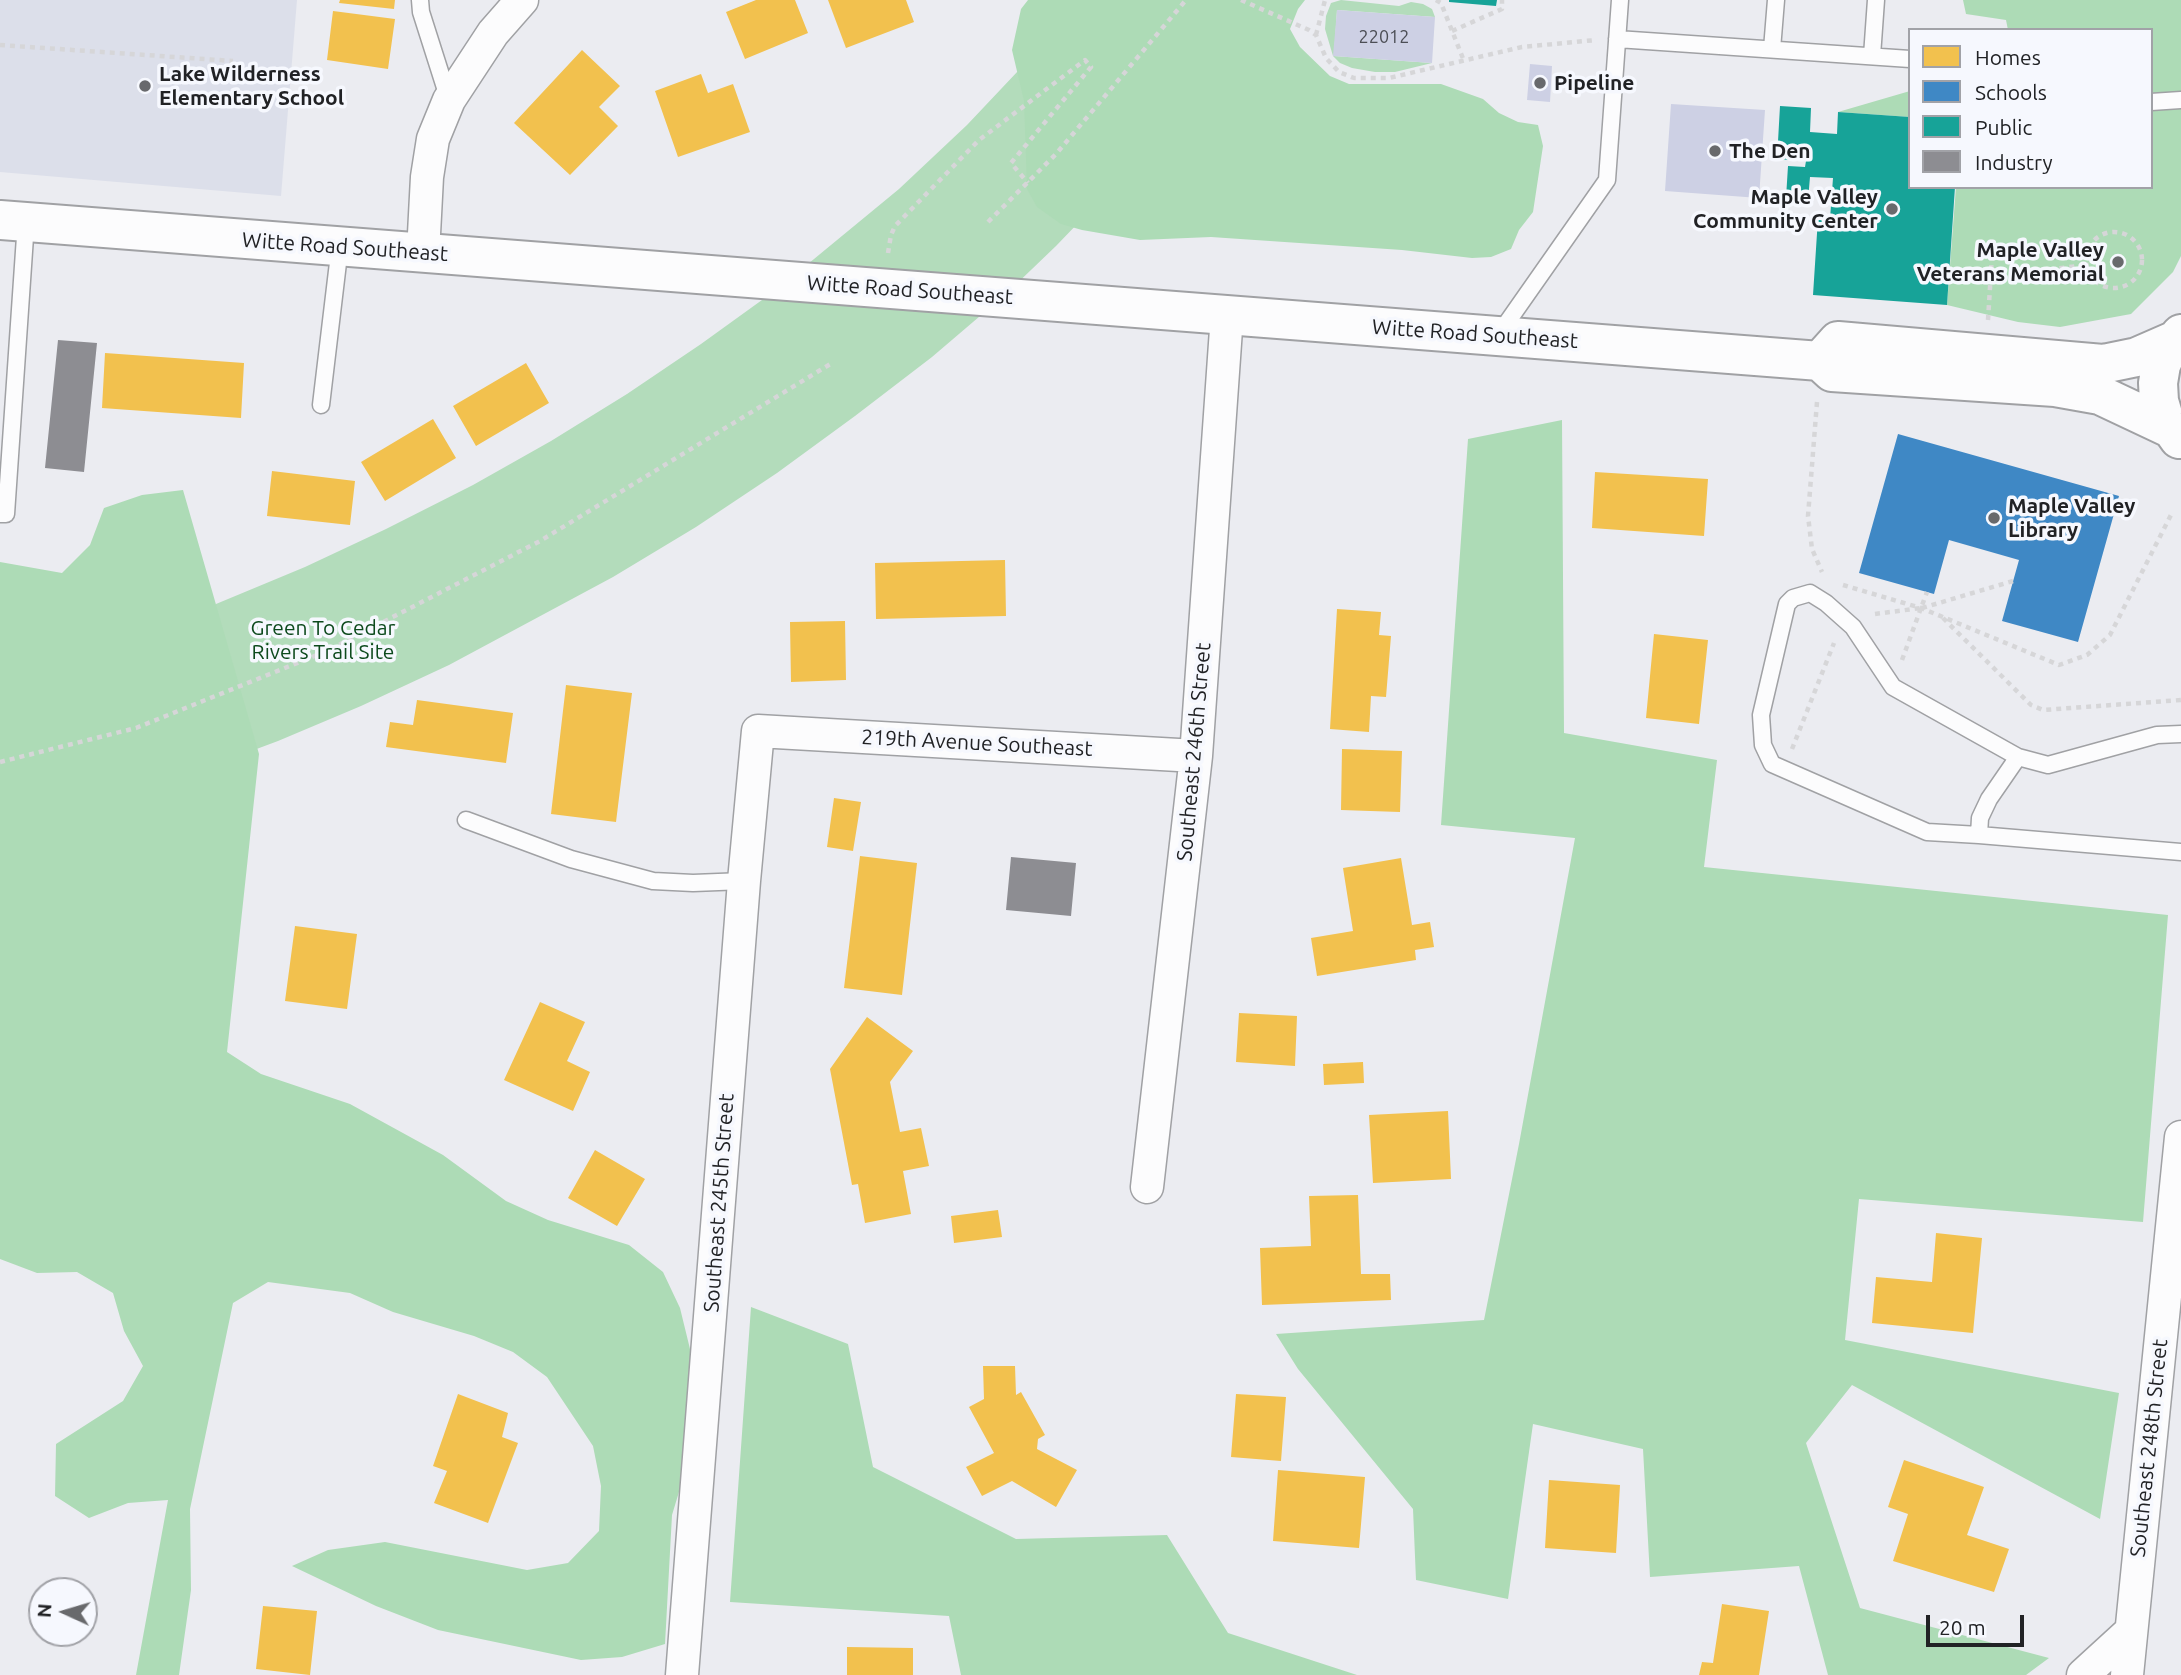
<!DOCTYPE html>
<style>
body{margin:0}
#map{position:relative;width:2181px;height:1675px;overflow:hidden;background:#ebecf1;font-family:Ubuntu,sans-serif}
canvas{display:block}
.legend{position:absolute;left:1908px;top:28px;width:245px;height:161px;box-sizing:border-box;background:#f6f8fe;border:2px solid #a1a2a7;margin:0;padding:9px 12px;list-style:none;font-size:21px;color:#212225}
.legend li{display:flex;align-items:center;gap:14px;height:35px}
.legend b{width:35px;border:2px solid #a1a2a7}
.north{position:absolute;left:28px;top:1577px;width:70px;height:70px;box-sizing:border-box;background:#f6f8fe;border:2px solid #a1a2a7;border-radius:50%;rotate:274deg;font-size:19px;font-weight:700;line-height:28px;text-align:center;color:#212225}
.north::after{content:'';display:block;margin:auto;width:24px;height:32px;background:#68696c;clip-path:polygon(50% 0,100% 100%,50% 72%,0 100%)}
.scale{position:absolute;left:1926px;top:1615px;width:98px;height:32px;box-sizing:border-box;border:4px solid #212225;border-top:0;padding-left:9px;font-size:21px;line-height:24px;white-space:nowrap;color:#212225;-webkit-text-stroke:5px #f6f8fe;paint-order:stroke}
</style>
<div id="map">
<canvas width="2181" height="1675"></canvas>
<ul class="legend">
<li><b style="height:19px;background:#f2c14e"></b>Homes</li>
<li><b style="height:19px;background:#3f88c5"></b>Schools</li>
<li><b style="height:19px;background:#17a398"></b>Public</li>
<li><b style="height:19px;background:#8d8d92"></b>Industry</li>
</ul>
<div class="north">N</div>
<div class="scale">20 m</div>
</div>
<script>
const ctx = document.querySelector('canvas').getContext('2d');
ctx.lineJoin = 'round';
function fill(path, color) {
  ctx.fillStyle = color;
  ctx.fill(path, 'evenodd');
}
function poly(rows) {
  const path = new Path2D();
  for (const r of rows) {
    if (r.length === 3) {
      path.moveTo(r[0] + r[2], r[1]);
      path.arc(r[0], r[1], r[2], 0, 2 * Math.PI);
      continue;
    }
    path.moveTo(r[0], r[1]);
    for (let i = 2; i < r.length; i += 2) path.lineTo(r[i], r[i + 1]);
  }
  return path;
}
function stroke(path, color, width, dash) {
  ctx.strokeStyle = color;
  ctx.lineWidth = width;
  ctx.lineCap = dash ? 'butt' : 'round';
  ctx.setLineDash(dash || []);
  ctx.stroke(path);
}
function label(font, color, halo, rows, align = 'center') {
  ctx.font = font + ' Ubuntu,sans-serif';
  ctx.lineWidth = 7;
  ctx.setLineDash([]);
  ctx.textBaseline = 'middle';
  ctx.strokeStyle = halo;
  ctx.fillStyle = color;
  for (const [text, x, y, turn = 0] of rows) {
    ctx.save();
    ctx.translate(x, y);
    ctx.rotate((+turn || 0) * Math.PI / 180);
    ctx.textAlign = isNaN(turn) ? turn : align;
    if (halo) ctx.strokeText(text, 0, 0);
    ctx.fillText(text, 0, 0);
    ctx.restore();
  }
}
fill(poly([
 [0,0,297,0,281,196,0,172]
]), '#dcdfea');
fill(poly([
 [1341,0,1399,6,1411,2,1423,4,1432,9,1435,17,1337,10,1334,56,1432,63,1395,72,1375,72,1352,68,1340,63,1333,56,1325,29,1326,16,1331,3],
 [1052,35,1158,140,1056,246,1007,293,932,357,855,416,777,473,696,527,613,577,449,665,361,706,278,741,187,775,216,604,305,567,386,529,473,485,551,441,627,394,701,344,780,287,899,189,967,125]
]), '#b3dcbb');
fill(poly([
 [1028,0,1305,0,1298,9,1290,29,1300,47,1330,76,1349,84,1441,84,1483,99,1499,113,1518,122,1538,125,1543,146,1533,212,1519,230,1511,249,1491,257,1472,258,1402,250,1211,237,1140,240,1082,230,1061,224,1037,207,1027,189,1024,101,1012,50,1021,9],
 [1963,0,2181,0,2181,256,2173,272,2131,314,2060,327,2018,322,1947,305,1956,187,2151,187,2151,30,2008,30,2006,20,1966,14],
 [1910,91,1910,117,1838,112],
 [1562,420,1564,733,1717,760,1704,867,2168,915,2143,1222,1859,1199,1845,1340,2119,1393,2100,1519,1852,1385,1806,1443,1860,1608,2049,1658,2026,1675,1828,1675,1799,1566,1650,1577,1643,1449,1533,1424,1508,1599,1416,1580,1413,1509,1298,1369,1276,1334,1484,1320,1519,1144,1575,838,1441,825,1468,439],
 [183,490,259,754,227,1052,261,1074,350,1104,443,1155,506,1201,548,1220,629,1245,663,1272,680,1308,690,1349,691,1391,685,1472,672,1515,665,1644,622,1657,581,1660,438,1630,376,1606,292,1566,328,1550,385,1542,527,1570,568,1563,599,1531,601,1486,593,1446,547,1377,513,1352,474,1336,393,1312,350,1293,268,1282,233,1303,190,1509,191,1590,179,1675,136,1675,168,1500,128,1503,89,1518,55,1496,56,1444,123,1401,143,1366,124,1331,113,1293,77,1272,37,1273,0,1259,0,562,62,573,90,545,104,508,142,495],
 [751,1307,848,1344,873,1467,1016,1539,1167,1535,1228,1633,1357,1675,961,1675,949,1616,730,1602]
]), '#addbb6');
fill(poly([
 [340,0,395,0,394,9,339,3],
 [756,0,795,0,808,33,745,59,726,12],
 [828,0,906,0,914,22,846,48],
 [333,11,395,19,388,69,327,60],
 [582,50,620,86,599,107,618,126,570,175,514,123],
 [701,74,708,93,733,84,750,132,678,157,655,91],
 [105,353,244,363,241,418,102,408],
 [526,363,549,403,476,446,453,406],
 [433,419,456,458,385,501,361,462],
 [272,471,355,481,350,525,267,516],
 [1595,472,1708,479,1704,536,1592,528],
 [1005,560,1006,616,876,619,875,563],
 [1337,609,1381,612,1379,635,1391,636,1386,697,1371,696,1369,732,1330,729],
 [845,621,846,680,791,682,790,622],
 [1654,634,1708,640,1699,724,1646,718],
 [566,685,632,693,616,822,551,814],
 [417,700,513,713,506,763,386,747,390,722,413,725],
 [1342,749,1402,751,1400,812,1341,810],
 [834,798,861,802,853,851,827,847],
 [860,856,917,863,902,995,844,988],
 [1401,858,1412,925,1430,922,1434,947,1415,950,1416,960,1317,976,1311,938,1353,931,1343,868],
 [295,926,357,934,347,1009,285,1001],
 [540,1002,585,1022,567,1061,590,1072,573,1111,504,1080],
 [1239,1013,1297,1016,1295,1066,1236,1062],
 [867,1017,913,1051,890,1082,900,1132,921,1128,929,1166,903,1171,911,1214,865,1223,858,1184,852,1185,830,1069],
 [1363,1062,1364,1083,1324,1085,1323,1064],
 [1448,1111,1451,1179,1373,1183,1369,1115],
 [595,1150,645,1179,617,1226,568,1198],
 [1358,1195,1361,1274,1390,1274,1391,1300,1262,1305,1260,1248,1311,1246,1309,1196],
 [998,1210,1002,1237,954,1243,951,1216],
 [1936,1233,1982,1238,1973,1333,1872,1323,1876,1277,1932,1282],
 [983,1366,1015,1366,1016,1395,1021,1392,1045,1435,1038,1439,1037,1449,1077,1470,1056,1507,1012,1481,982,1496,966,1467,994,1453,969,1407,984,1399],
 [458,1394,508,1413,502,1437,518,1443,488,1523,434,1503,447,1471,433,1466],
 [1236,1394,1286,1397,1281,1461,1231,1457],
 [1904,1460,1984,1487,1967,1535,2009,1549,1994,1592,1893,1561,1908,1514,1888,1507],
 [1278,1470,1365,1477,1359,1548,1273,1541],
 [1549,1480,1620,1485,1616,1553,1545,1548],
 [1722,1604,1769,1611,1759,1675,1699,1675,1702,1662,1713,1663],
 [263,1606,317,1611,310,1675,256,1669],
 [847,1647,913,1648,913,1675,847,1675]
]), '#f2c14e');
fill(poly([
 [1898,434,2119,496,2078,642,2002,621,2019,560,1949,540,1934,594,1859,573]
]), '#3f88c5');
fill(poly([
 [1449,0,1497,0,1496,6,1449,2],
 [1780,106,1811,108,1810,132,1837,134,1838,112,1910,117,1910,187,1955,187,1947,305,1813,295,1818,218,1830,219,1833,178,1810,177,1808,200,1786,198,1788,166,1805,167,1806,161,1777,159]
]), '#17a398');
fill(poly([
 [58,340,97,343,84,472,45,468],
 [1011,857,1076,863,1071,916,1006,910]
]), '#8d8d92');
fill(poly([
 [1337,10,1435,17,1432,63,1333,56],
 [1530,64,1552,66,1550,102,1527,100],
 [1671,104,1765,110,1759,198,1665,191]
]), '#cdd0e4');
const service = poly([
 [420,0,421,12,449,100],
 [1617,39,1910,59],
 [1772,49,1776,0],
 [1872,56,1876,0],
 [2151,102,2181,100],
 [1499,334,1607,180,1620,0],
 [321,405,340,246],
 [0,514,6,514,26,222],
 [2181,734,2157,735,2048,765,2018,757,1893,687,1853,627,1826,603,1810,593,1793,598,1787,604,1761,715,1763,745,1772,764,1927,832,1979,835,2181,852],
 [466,820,571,859,653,881,693,883,744,881],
 [1979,835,1980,818,1989,799,2018,757]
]);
const minor = poly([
 [423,253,427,177,433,139,449,100,493,33,522,0],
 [1147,1187,1196,756,1227,315],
 [682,1675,744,881,758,731,1196,756],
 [2083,1675,2130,1632],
 [2127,1675,2181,1137]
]);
const tertiary = poly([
 [0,220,1820,361,1832,372,2055,387,2100,395,2170,428],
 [1820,361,1838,341,2103,364,2137,357,2176,340],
 [2179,439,2164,418,2159,401,2158,383,2161,365,2168,349,2181,334]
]);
stroke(service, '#a0a1a4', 19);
stroke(minor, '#a0a1a4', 35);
stroke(tertiary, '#a0a1a4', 42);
stroke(poly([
 [1241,0,1309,30,1316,35,1326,58,1339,72,1354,78,1389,78,1522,47,1596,40],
 [1436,0,1441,3,1464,61],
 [1452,31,1502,9,1502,0],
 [1316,35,1325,0],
 [0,45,233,61],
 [988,222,1056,154,1186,0],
 [2114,260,28],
 [888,253,891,235,895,226,979,140,1085,60,1091,67,1011,163,1028,183],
 [1990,277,2086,265],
 [1988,320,1992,255],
 [1817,402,1808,516,1812,549,1822,572],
 [1843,585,1921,608,2059,665,2087,655,2110,635,2173,511],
 [1922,608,2013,581],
 [1875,614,1921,608,1927,592],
 [1943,618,2031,705,2043,710,2181,700],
 [1902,660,1921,608],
 [1792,749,1834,643],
 [0,762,136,728,327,651,540,541,832,363]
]), '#d6d6d8', 4.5, [5, 5]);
stroke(service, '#fcfcfd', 16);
stroke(minor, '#fcfcfd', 32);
stroke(tertiary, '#fcfcfd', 38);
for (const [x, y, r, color] of [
 [1540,83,7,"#68696c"],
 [145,86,7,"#68696c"],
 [1715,151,7,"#68696c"],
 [1892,209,7,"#68696c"],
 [2118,262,7,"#68696c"],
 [1994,518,7,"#68696c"]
]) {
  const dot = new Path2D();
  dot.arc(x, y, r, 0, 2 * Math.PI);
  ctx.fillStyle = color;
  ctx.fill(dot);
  stroke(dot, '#f6f8fe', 2.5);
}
label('18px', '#4c4e55', null, [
 ["22012",1384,37]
]);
label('bold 21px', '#212225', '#f6f8fe', [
 ["Lake Wilderness",159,74],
 ["Elementary School",159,98],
 ["Pipeline",1554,83],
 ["The Den",1729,151],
 ["Maple Valley",1878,197,"right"],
 ["Community Center",1878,221,"right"],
 ["Maple Valley",2104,250,"right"],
 ["Veterans Memorial",2104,274,"right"],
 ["Maple Valley",2008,506],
 ["Library",2008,530]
], 'left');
label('21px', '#212225', '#f6f8fe', [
 ["Witte Road Southeast",345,247,4],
 ["Witte Road Southeast",910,290,4],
 ["Witte Road Southeast",1475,334,4],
 ["219th Avenue Southeast",977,743,3],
 ["Southeast 246th Street",1194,752,-85],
 ["Southeast 245th Street",719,1203,-86],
 ["Southeast 248th Street",2149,1448,-84]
]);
label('21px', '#0d4a1d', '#f6f8fe', [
 ["Green To Cedar",323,628],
 ["Rivers Trail Site",323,652]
]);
</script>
